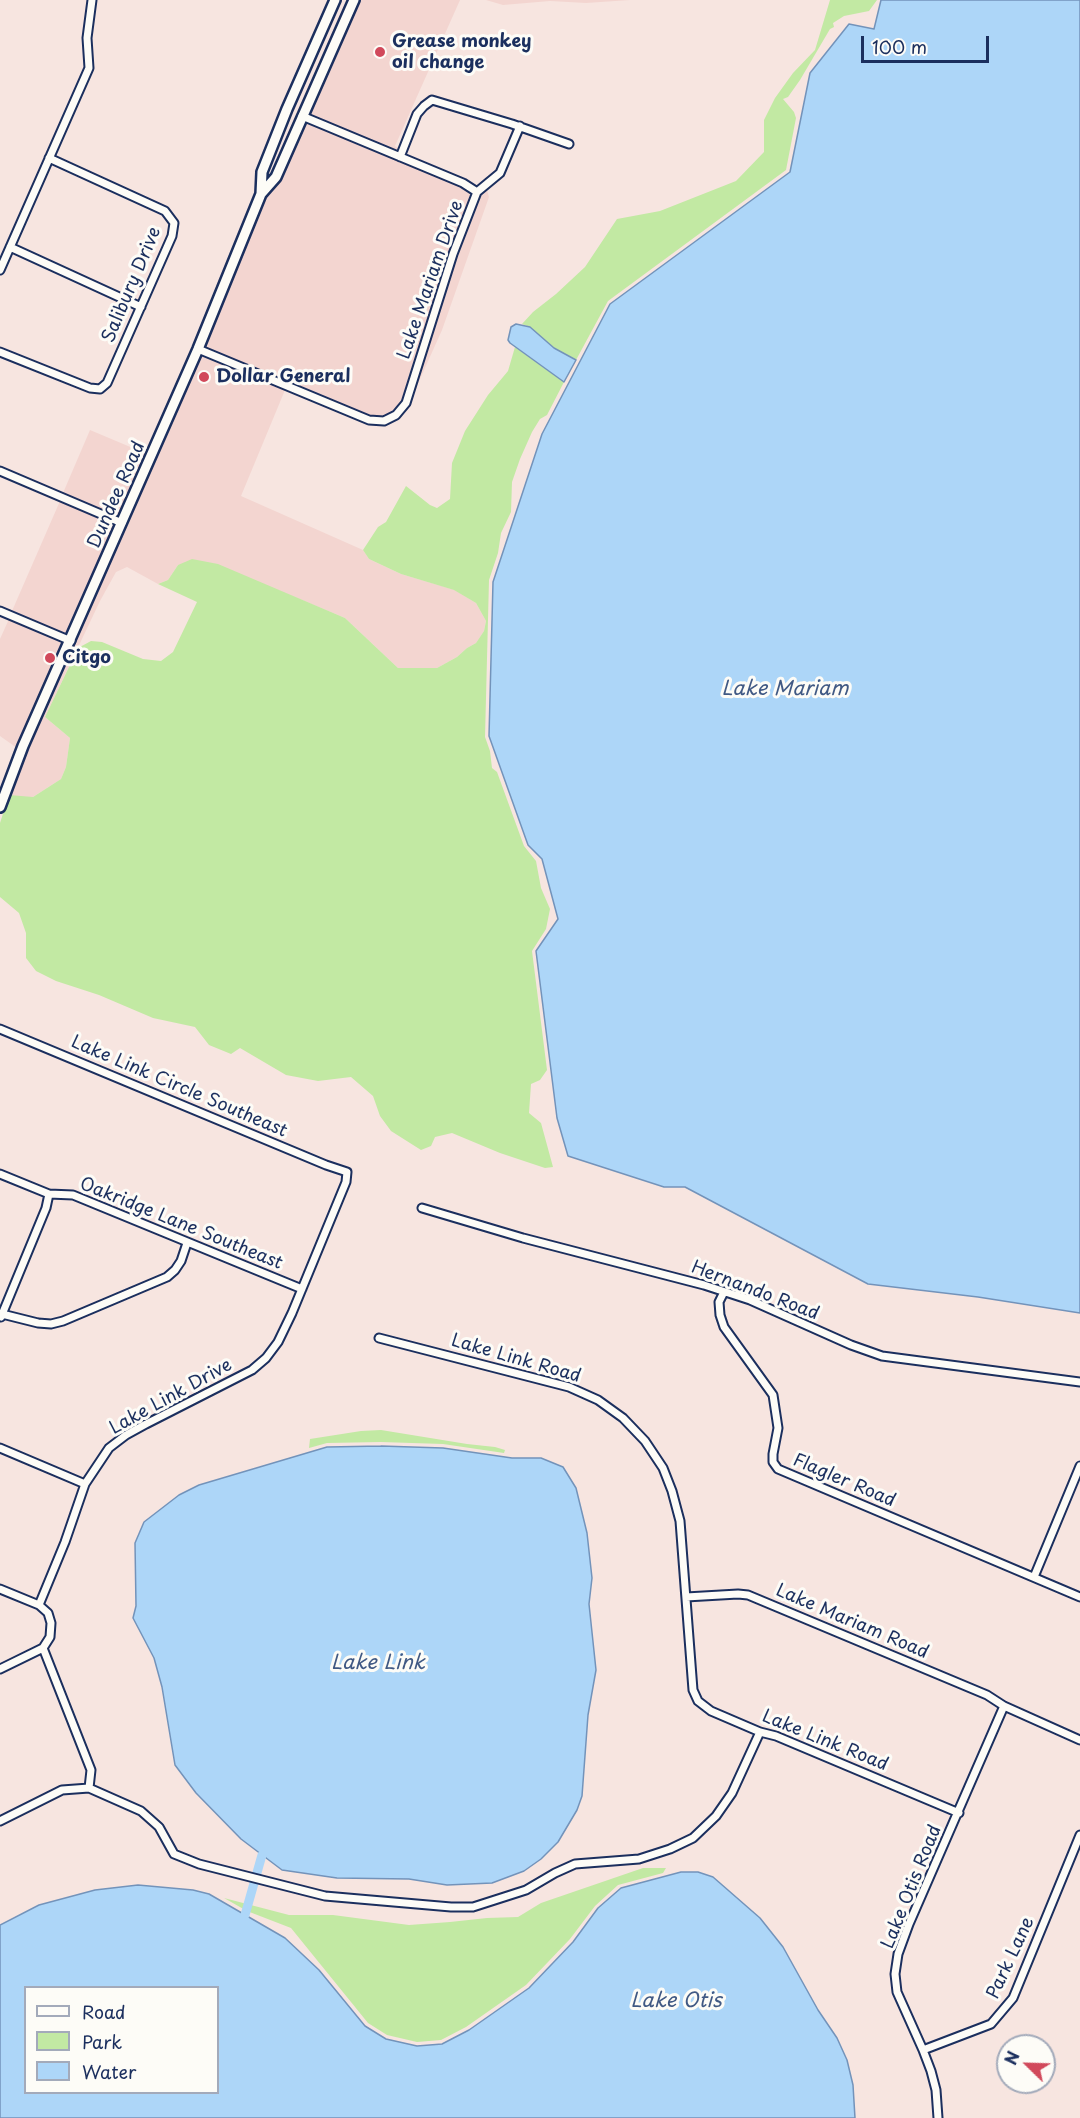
<!DOCTYPE html>
<style>
body{margin:0}
#map{position:relative;width:1080px;height:2118px;overflow:hidden;background:#f7e5e0;font-family:"Playpen Sans",sans-serif}
canvas{display:block}
.legend{position:absolute;left:24px;top:1986px;width:195px;height:108px;box-sizing:border-box;background:#fdfcf7;border:2px solid #a3aaba;margin:0;padding:8px 10px;list-style:none;font-size:18px;color:#1b2f5e}
.legend li{display:flex;align-items:center;gap:12px;height:30px}
.legend b{width:30px;border:2px solid #a3aaba}
.north{position:absolute;left:996px;top:2034px;width:60px;height:60px;box-sizing:border-box;background:#fdfcf7;border:2px solid #a3aaba;border-radius:50%;rotate:293deg;font-size:16px;font-weight:700;line-height:24px;text-align:center;color:#1b2f5e}
.north::after{content:'';display:block;margin:auto;width:21px;height:27px;background:#d1495b;clip-path:polygon(50% 0,100% 100%,50% 72%,0 100%)}
.scale{position:absolute;left:861px;top:36px;width:128px;height:27px;box-sizing:border-box;border:3px solid #1b2f5e;border-top:0;padding-left:8px;font-size:18px;line-height:21px;white-space:nowrap;color:#1b2f5e;-webkit-text-stroke:4px #fdfcf7;paint-order:stroke}
</style>
<div id="map">
<canvas width="1080" height="2118"></canvas>
<ul class="legend">
<li><b style="height:8px;background:#fdfcf7"></b>Road</li>
<li><b style="height:16px;background:#c2e9a3"></b>Park</li>
<li><b style="height:16px;background:#add6f8"></b>Water</li>
</ul>
<div class="north">N</div>
<div class="scale">100 m</div>
</div>
<script>
const ctx = document.querySelector('canvas').getContext('2d');
ctx.lineJoin = 'round';
function fill(path, color) {
  ctx.fillStyle = color;
  ctx.fill(path, 'evenodd');
}
function poly(rows) {
  const path = new Path2D();
  for (const r of rows) {
    path.moveTo(r[0], r[1]);
    for (let i = 2; i < r.length; i += 2) path.lineTo(r[i], r[i + 1]);
  }
  return path;
}
function stroke(path, color, width, dash) {
  ctx.strokeStyle = color;
  ctx.lineWidth = width;
  ctx.lineCap = dash ? 'butt' : 'round';
  ctx.setLineDash(dash || []);
  ctx.stroke(path);
}
function label(font, color, halo, rows, align = 'center') {
  ctx.font = font + ' "Playpen Sans",sans-serif';
  ctx.lineWidth = 6;
  ctx.setLineDash([]);
  ctx.textBaseline = 'middle';
  ctx.strokeStyle = halo;
  ctx.fillStyle = color;
  for (const [text, x, y, turn = 0] of rows) {
    ctx.save();
    ctx.translate(x, y);
    ctx.rotate((+turn || 0) * Math.PI / 180);
    ctx.textAlign = isNaN(turn) ? turn : align;
    if (halo) ctx.strokeText(text, 0, 0);
    ctx.fillText(text, 0, 0);
    ctx.restore();
  }
}
fill(poly([
 [359,0,460,0,395,146,398,148,397,151,308,114],
 [486,0,630,0,586,3,550,1,503,5],
 [305,122,461,187,471,194,448,252,401,401,393,412,383,417,370,415,204,347,264,199,280,179],
 [487,190,489,197,442,330,416,388,457,255,481,195],
 [201,355,285,390,241,496,363,550,369,559,401,574,455,590,476,603,486,621,484,631,476,643,467,648,457,657,437,668,398,668,345,618,280,591,178,565,168,580,158,584,127,567,116,572,100,601,45,717,70,738,66,767,61,779,33,797,13,797,9,795,27,748],
 [90,430,147,454,120,517,63,493],
 [60,501,116,525,68,635,12,611],
 [9,619,64,643,17,748,0,736,0,639]
]), '#f3d5d0');
fill(poly([
 [830,0,877,0,869,11,844,16,833,23,834,27,830,29,800,80,788,97,783,99,794,112,796,118,786,170,608,301,576,360,554,348,530,327,522,324,533,312,556,294,585,267,617,219,660,211,736,181,764,152,764,120,775,98,793,73,815,50],
 [515,347,564,382,547,415,540,419,532,432,520,459,512,482,511,512,501,533,498,553,489,580,485,737,490,751,492,768,497,772,524,846,536,861,541,888,550,909,546,929,532,951,547,1070,540,1080,531,1084,529,1113,541,1123,553,1167,545,1168,500,1153,452,1133,435,1137,431,1146,421,1150,391,1131,380,1116,373,1096,351,1077,318,1081,286,1075,240,1048,231,1054,209,1045,195,1027,153,1018,99,995,56,981,36,971,26,958,26,933,19,913,0,897,0,823,9,795,33,797,61,779,66,767,70,738,45,717,78,648,91,641,102,642,143,659,161,661,173,652,197,602,158,584,168,580,178,565,192,559,218,564,345,618,398,668,437,668,457,657,467,648,476,643,484,631,486,621,476,603,454,590,401,574,369,559,363,550,378,527,386,522,406,486,430,505,437,508,450,499,452,463,465,431,488,395,508,371],
 [381,1430,467,1444,495,1447,505,1450,504,1453,443,1444,381,1442,327,1443,309,1448,310,1439,361,1431],
 [643,1868,666,1868,663,1873,618,1885,595,1906,570,1939,526,1985,466,2027,441,2040,417,2042,387,2035,368,2023,291,1928,247,1911,224,1898,289,1915,333,1915,409,1925,450,1922,487,1918,518,1917,541,1903]
]), '#c2e9a3');
const water = poly([
 [881,0,1080,0,1080,1313,978,1297,868,1284,685,1187,664,1187,568,1156,557,1118,536,951,558,919,542,859,528,845,489,736,493,582,542,434,610,304,790,172,810,73,849,24,874,29,881,0],
 [516,324,530,327,554,348,576,360,564,382,510,343,508,340,511,327,516,324],
 [381,1446,443,1448,512,1458,541,1458,563,1467,576,1488,587,1533,592,1578,589,1604,596,1670,588,1715,582,1796,577,1810,558,1842,541,1859,524,1871,492,1883,447,1885,409,1879,337,1878,282,1870,241,1839,196,1793,175,1765,162,1687,154,1658,133,1618,136,1606,135,1543,144,1522,179,1495,199,1485,327,1447,381,1446],
 [681,1872,698,1872,713,1877,760,1918,783,1947,818,2010,837,2038,847,2060,853,2085,855,2118,0,2118,0,1925,39,1905,95,1890,138,1885,193,1890,209,1894,285,1938,319,1970,365,2026,386,2039,417,2046,442,2044,469,2030,529,1988,573,1942,598,1908,621,1888,681,1872],
 [26,1988,218,1988,218,2092,26,2092,26,1988]
]);
fill(water, '#add6f8');
stroke(water, '#7393ba', 1.5);
stroke(poly([
 [245,1915,262,1855]
]), '#add6f8', 9);
const street = poly([
 [302,116,463,183,477,192],
 [400,157,417,114,424,106,432,100,512,124,569,144],
 [10,247,141,307],
 [0,270,89,68,87,38,92,0],
 [198,349,369,420,384,421,396,415,406,403,453,254,477,192,500,173,520,126],
 [0,352,90,388,100,389,107,383,172,236,174,223,165,211,49,158],
 [0,471,122,523],
 [0,611,71,641],
 [0,1029,326,1165,347,1172,346,1182,292,1313,278,1342,266,1358,252,1370,146,1424,126,1435,109,1448,85,1484,65,1542,39,1605],
 [0,1174,49,1194,73,1195,302,1289],
 [422,1208,523,1238,704,1285,750,1300,851,1345,882,1356,1080,1382],
 [724,1292,719,1302,720,1315,724,1327,773,1395,778,1428,773,1454,773,1462,778,1469,1080,1597],
 [2,1314,38,1323,51,1324,63,1321,167,1277,175,1270,181,1261,187,1243],
 [1,1317,46,1208,49,1194],
 [379,1338,569,1387,598,1400,623,1418,645,1441,663,1468,672,1491,680,1521,693,1690,698,1701,711,1711,760,1732,776,1736,959,1813],
 [0,1448,85,1484],
 [1034,1577,1080,1466],
 [0,1589,39,1605,48,1613,51,1623,50,1637,43,1648,91,1770,89,1788],
 [686,1597,738,1594,748,1595,987,1695,1004,1706,1080,1740],
 [0,1669,43,1648],
 [0,1821,62,1790,89,1788,141,1811,159,1827,174,1854,199,1864,325,1896,451,1907,473,1907,526,1890,555,1873,575,1864,639,1859,670,1849,693,1838,716,1816,732,1793,760,1732],
 [923,2050,991,2024,1013,1998,1080,1835],
 [938,2118,936,2090,931,2071,923,2050,897,1992,895,1974,898,1954,909,1924,1004,1706]
]);
const secondary = poly([
 [261,194,262,172,287,109,335,0],
 [0,807,23,746,198,349,261,194,276,177,354,0]
]);
stroke(street, '#1b2f5e', 11);
stroke(secondary, '#1b2f5e', 14);
stroke(street, '#fdfcf7', 7);
stroke(secondary, '#fdfcf7', 9);
for (const [x, y, r, color] of [
 [380,52,6,"#d1495b"],
 [204,377,6,"#d1495b"],
 [50,658,6,"#d1495b"]
]) {
  const dot = new Path2D();
  dot.arc(x, y, r, 0, 2 * Math.PI);
  ctx.fillStyle = color;
  ctx.fill(dot);
  stroke(dot, '#fdfcf7', 2);
}
label('bold 18px', '#1b2f5e', '#fdfcf7', [
 ["Grease monkey",392,42],
 ["oil change",392,63],
 ["Dollar General",216,377],
 ["Citgo",62,658]
], 'left');
label('18px', '#1b2f5e', '#fdfcf7', [
 ["Lake Mariam Drive",431,280,-71],
 ["Salibury Drive",132,285,-67],
 ["Dundee Road",117,495,-66],
 ["Lake Link Circle Southeast",179,1087,23],
 ["Oakridge Lane Southeast",181,1224,22],
 ["Hernando Road",755,1291,21],
 ["Lake Link Road",516,1359,16],
 ["Lake Link Drive",171,1397,-29],
 ["Flagler Road",844,1481,23],
 ["Lake Mariam Road",852,1622,23],
 ["Lake Link Road",825,1741,22],
 ["Lake Otis Road",912,1887,-68],
 ["Park Lane",1011,1958,-65]
]);
label('italic 20px', '#405984', '#fdfcf7', [
 ["Lake Mariam",785,689],
 ["Lake Link",378,1663],
 ["Lake Otis",676,2001]
]);
</script>
